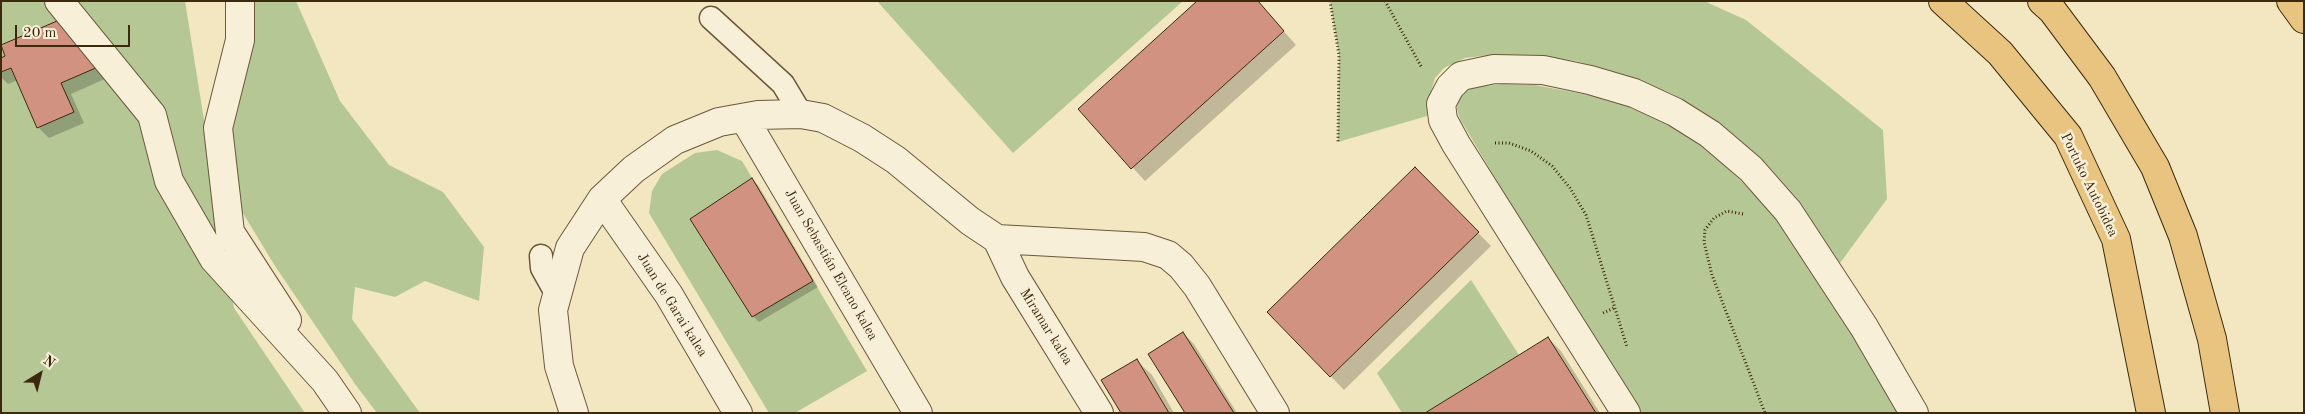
<!DOCTYPE html>
<meta charset="utf-8">
<style>
body{margin:0}
#map{position:relative;width:2305px;height:414px;overflow:hidden;background:#f2e7c1;font-family:"Old Standard TT",serif}
canvas{display:block}
.frame{position:absolute;inset:0;border:2px solid #3d2a0e;pointer-events:none}
.north{position:absolute;left:15px;top:349px;width:50px;height:50px;-webkit-text-stroke:4px #f7efd7;paint-order:stroke;rotate:36deg;font-size:14px;font-weight:700;line-height:20px;text-align:center;color:#3d2a0e}
.north::after{content:'';display:block;margin:auto;width:18px;height:22px;background:#3d2a0e;clip-path:polygon(50% 0,100% 100%,50% 72%,0 100%)}
.scale{position:absolute;left:15px;top:25px;width:115px;height:22px;box-sizing:border-box;border:2px solid #3d2a0e;border-top:0;padding-left:6px;font-size:15px;line-height:18px;white-space:nowrap;color:#3d2a0e;-webkit-text-stroke:4px #f7efd7;paint-order:stroke}
</style>
<div id="map">
<canvas width="2305" height="414"></canvas>
<div class="frame"></div>
<div class="north">N</div>
<div class="scale">20 m</div>
</div>
<script>
const ctx = document.querySelector('canvas').getContext('2d');
ctx.lineJoin = 'round';
function fill(path, color) {
  ctx.fillStyle = color;
  ctx.fill(path, 'evenodd');
}
function poly(rows) {
  const path = new Path2D();
  for (const r of rows) {
    path.moveTo(r[0], r[1]);
    for (let i = 2; i < r.length; i += 2) path.lineTo(r[i], r[i + 1]);
  }
  return path;
}
function stroke(path, color, width, dash) {
  ctx.strokeStyle = color;
  ctx.lineWidth = width;
  ctx.lineCap = dash ? 'butt' : 'round';
  ctx.setLineDash(dash || []);
  ctx.stroke(path);
}
function label(font, color, halo, rows, align = 'center') {
  ctx.font = font + ' "Old Standard TT",serif';
  ctx.lineWidth = 5;
  ctx.setLineDash([]);
  ctx.textBaseline = 'middle';
  ctx.strokeStyle = halo;
  ctx.fillStyle = color;
  for (const [text, x, y, turn = 0] of rows) {
    ctx.save();
    ctx.translate(x, y);
    ctx.rotate((+turn || 0) * Math.PI / 180);
    ctx.textAlign = isNaN(turn) ? turn : align;
    if (halo) ctx.strokeText(text, 0, 0);
    ctx.fillText(text, 0, 0);
    ctx.restore();
  }
}
fill(poly([
 [1,1,185,1,234,308,305,413,1,413],
 [251,1,296,1,340,101,389,165,443,192,484,247,479,301,425,281,395,297,355,287,352,319,420,413,377,413,355,384,275,266,241,210,230,152,237,92],
 [877,1,1183,1,1013,153],
 [1330,1,1704,1,1746,20,1883,130,1887,199,1840,263,1797,198,1766,163,1711,117,1672,94,1619,73,1576,61,1541,56,1490,55,1465,58,1444,68,1435,78,1429,98,1427,116,1338,142,1339,55],
 [1504,84,1535,85,1609,99,1649,115,1673,127,1700,144,1722,162,1769,209,1807,264,1870,362,1898,413,1642,413,1529,235,1460,119,1457,109,1458,98,1463,91,1470,87],
 [717,150,742,161,867,371,795,413,769,413,649,213,652,191,662,174,695,153],
 [1471,280,1519,355,1425,413,1402,413,1377,373]
]), '#b6c796');
fill(poly([
 [1257,1,1296,45,1145,181,1079,109],
 [57,22,107,78,71,94,84,123,49,138,38,127,18,80,8,84,1,77,1,59],
 [1415,169,1491,246,1344,390,1269,312],
 [752,179,758,185,818,287,759,322,753,316],
 [1183,333,1194,344,1237,413,1186,413],
 [1548,338,1561,351,1600,413,1428,413],
 [1136,360,1152,375,1174,413,1122,413]
]), '#0003');
const building = poly([
 [1197,1,1258,1,1284,31,1131,169,1078,109,1197,1],
 [57,21,98,67,61,83,74,112,37,128,11,68,1,72,1,58,5,56,1,45,57,21],
 [1415,167,1479,232,1330,377,1267,312,1415,167],
 [752,178,813,281,752,317,690,219,752,178],
 [1183,332,1234,413,1185,413,1148,354,1183,332],
 [1548,337,1596,413,1425,413,1519,355,1548,337],
 [1137,359,1169,413,1121,413,1101,380,1137,359]
]);
fill(building, '#d29282');
stroke(building, '#3d2a0e', 1);
const lane = poly([
 [711,18,783,84,801,114],
 [541,256,542,268,557,295]
]);
const street = poly([
 [59,1,152,115,169,181,214,259,325,381,347,413],
 [240,1,240,40,218,128,230,232,287,320],
 [744,118,918,413],
 [602,199,669,295,738,413],
 [997,239,1015,277,1099,413],
 [574,413,559,366,553,310,570,248,602,199,634,169,675,140,719,122,758,115,801,114,823,118,862,138,896,160,970,221,997,239,1144,247,1168,255,1181,266,1197,286,1275,413],
 [1626,413,1456,144,1443,120,1441,104,1450,87,1461,76,1494,69,1543,70,1590,80,1634,93,1675,112,1710,134,1751,169,1788,211,1864,327,1914,413]
]);
const highway = poly([
 [1943,1,2000,53,2068,136,2116,239,2151,413],
 [2042,1,2052,10,2102,77,2155,167,2183,236,2212,339,2225,413],
 [2291,1,2304,19]
]);
stroke(lane, '#6a593b', 25);
stroke(street, '#6a593b', 30);
stroke(highway, '#3d2a0e', 30);
stroke(poly([
 [1330,1,1339,55,1338,142],
 [1385,1,1422,68],
 [1495,143,1509,143,1531,151,1552,166,1570,188,1586,215,1627,347],
 [1743,214,1727,211,1714,218,1705,230,1704,242,1712,275,1765,413],
 [1603,313,1614,308]
]), '#3d2a0e', 3, [1, 2.5]);
stroke(lane, '#f7efd7', 22);
stroke(street, '#f7efd7', 28);
stroke(highway, '#e9c480', 28);
label('14px', '#3d2a0e', '#f7efd7', [
 ["Portuko Autobidea",2089,185,64],
 ["Juan Sebastián Elcano kalea",831,265,60],
 ["Juan de Garai kalea",672,305,58],
 ["Miramar kalea",1046,327,58]
]);
</script>
